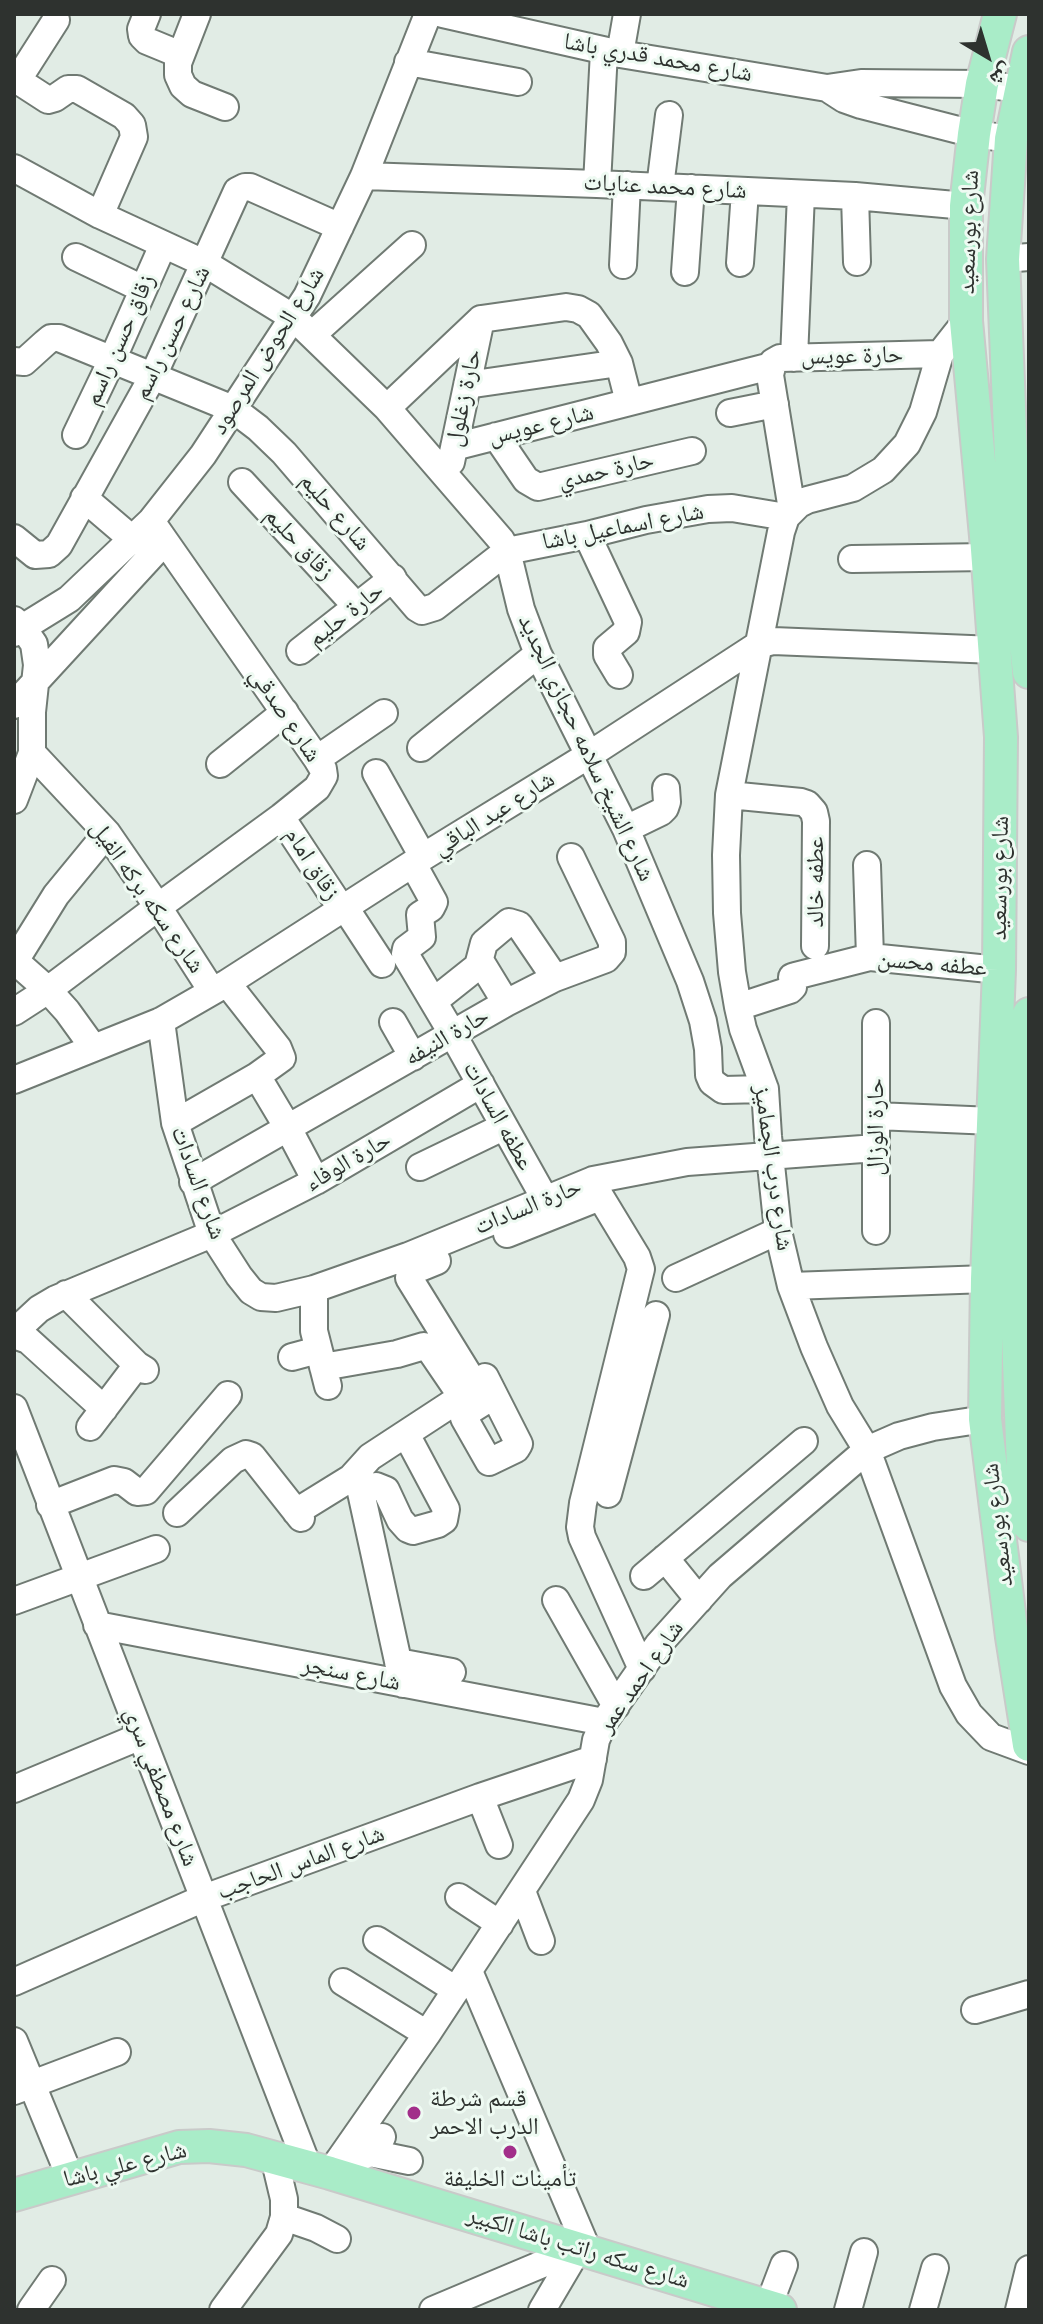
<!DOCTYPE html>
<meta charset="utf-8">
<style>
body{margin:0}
#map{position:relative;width:1043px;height:2324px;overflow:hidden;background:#e1ece5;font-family:Karla,"Noto Naskh Arabic",sans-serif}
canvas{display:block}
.frame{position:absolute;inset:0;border:16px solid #2e322f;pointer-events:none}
.north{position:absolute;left:947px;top:16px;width:80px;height:80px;-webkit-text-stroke:6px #eefaf2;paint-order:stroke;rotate:142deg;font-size:22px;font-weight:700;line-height:32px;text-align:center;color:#2e322f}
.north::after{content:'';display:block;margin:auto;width:28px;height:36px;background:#2e322f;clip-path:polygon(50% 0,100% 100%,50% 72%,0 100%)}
</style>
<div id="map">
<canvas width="1043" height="2324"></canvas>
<div class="frame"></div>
<div class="north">ش</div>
</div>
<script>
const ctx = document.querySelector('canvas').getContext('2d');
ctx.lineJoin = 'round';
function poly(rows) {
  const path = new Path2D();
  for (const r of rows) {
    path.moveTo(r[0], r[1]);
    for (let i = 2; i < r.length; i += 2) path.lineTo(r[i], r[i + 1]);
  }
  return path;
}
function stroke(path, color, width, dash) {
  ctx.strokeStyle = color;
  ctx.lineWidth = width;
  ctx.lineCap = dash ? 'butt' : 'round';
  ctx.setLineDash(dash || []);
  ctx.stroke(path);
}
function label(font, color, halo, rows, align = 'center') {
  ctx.font = font + ' Karla,"Noto Naskh Arabic",sans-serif';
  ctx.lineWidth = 6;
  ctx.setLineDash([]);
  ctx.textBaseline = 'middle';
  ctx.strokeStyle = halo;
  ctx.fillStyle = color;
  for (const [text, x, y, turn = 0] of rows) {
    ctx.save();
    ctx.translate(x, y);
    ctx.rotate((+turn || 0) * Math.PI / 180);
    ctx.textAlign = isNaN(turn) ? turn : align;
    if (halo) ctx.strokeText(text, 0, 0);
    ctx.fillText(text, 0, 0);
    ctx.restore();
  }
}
const minor = poly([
 [147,14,141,29,142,36,147,41,181,55],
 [197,14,178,63,178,75,183,86,192,94,225,107],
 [443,14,620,54,827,88,861,83,982,84,1020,89],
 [620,54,627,14],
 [408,62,518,82],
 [14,78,48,100,55,98,68,89,77,89,124,116,132,125,134,137,100,215],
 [17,81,56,20],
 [827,88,844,99,861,105,974,134,1011,139],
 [14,168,100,215,206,264,294,318,387,408,501,540,507,551,521,609,538,654,626,829,690,981,703,1021,708,1049,709,1075,712,1082,723,1090,765,1089],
 [364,176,597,184,855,196,966,206],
 [597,184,604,51],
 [660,187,669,115],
 [855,196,857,262],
 [76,257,143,289],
 [1003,259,1029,257],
 [740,263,745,191],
 [623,265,627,185],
 [685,272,691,188],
 [481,319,566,307,578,309,589,315,609,343,619,363,629,402],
 [966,321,940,354,923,412,907,444,883,470,853,488,807,500,799,504,786,517,781,532,729,795,726,855,727,913,732,972,738,1007,743,1029,765,1089,768,1136,778,1231,791,1286,814,1347,840,1406,867,1450,953,1686,969,1714,991,1737,1029,1751],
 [313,334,412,245],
 [794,358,801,194],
 [14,361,24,362,45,343,51,338,59,338,233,409,258,428,284,453,417,608,422,611,435,607,507,551,587,535,646,520,708,509,732,508,786,517],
 [467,385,619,363],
 [387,408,481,319],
 [730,413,775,404],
 [76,435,113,358,163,245],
 [496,436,526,480,538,487,692,451],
 [454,447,771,366],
 [451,462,481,319],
 [242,482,356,606],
 [84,498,132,539],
 [792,510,770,375,773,362,780,358,940,354],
 [587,535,628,622,626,632,607,648,607,655,619,675],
 [14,538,35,555,49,554,59,545,153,376,237,191,245,187,250,187,340,227],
 [852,559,988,557],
 [14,620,23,628,34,644,37,665,32,712,32,753,107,833,158,907,212,991],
 [14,633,69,599,151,521,203,455,307,296,364,176,428,14],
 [300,651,393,578],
 [14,705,164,542],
 [421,748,538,654],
 [317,759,384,713],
 [220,764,285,712],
 [376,773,423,857],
 [729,795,801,802,807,804,814,812,816,821,815,946],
 [14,800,32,753],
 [281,817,343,911],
 [626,829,661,812,665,808,667,802,666,788],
 [413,864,434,902,431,908,420,915,422,937,406,949,405,954,452,1033,545,1199],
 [867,865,870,957],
 [346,909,382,964],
 [14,960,48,990,67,1011,93,1047],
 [15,961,56,895,107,833],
 [481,962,506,1003],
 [434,1001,478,966,484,943,509,922,519,925,555,978],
 [738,1007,790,990,793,987,792,977,795,976,870,957,999,970],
 [14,1012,48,990,158,907,281,817,317,788,324,776,323,769,317,759,151,521],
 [161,1021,175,1123,212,1234,239,1276,251,1291,261,1297,276,1298,314,1289,408,1256,593,1180,687,1162,876,1148],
 [393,1022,413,1057],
 [257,1076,288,1128,316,1181],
 [14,1080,161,1021,227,983,423,857,589,755,758,645,773,641,995,650],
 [876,1116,993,1121],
 [175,1123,257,1076,282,1058,278,1048,227,983],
 [420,1167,503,1127],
 [593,1180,600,1196,637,1257,641,1269,583,1503,580,1527,582,1537,642,1669],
 [193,1182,506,1003,555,978,606,959,612,952,612,942,571,857],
 [876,1231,876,1023],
 [507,1234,600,1197],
 [437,1261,410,1272,409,1278,485,1401],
 [676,1278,778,1231],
 [791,1286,987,1279],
 [314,1289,314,1331,328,1386],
 [66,1294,137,1365,145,1370],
 [292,1357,318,1350],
 [485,1377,519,1444,516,1449,489,1462,464,1418,466,1413,493,1396],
 [14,1408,308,2167],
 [104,1409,28,1340,14,1335,25,1322,39,1309,56,1299,212,1234,316,1181,481,1084],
 [90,1427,137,1365],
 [357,1474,403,1684],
 [360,1489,376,1486,386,1490,400,1520,408,1529,413,1531,438,1524,444,1520,446,1509,406,1434],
 [608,1494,656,1315],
 [50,1505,114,1480,124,1482,137,1492,146,1491,228,1395],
 [296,1512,351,1478,370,1457,454,1402,458,1396,458,1391,428,1347,424,1346,397,1354,323,1367],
 [177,1513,233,1460,246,1454,252,1456,301,1518],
 [665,1558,699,1600],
 [644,1576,804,1441],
 [556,1600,616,1706],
 [14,1601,156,1549],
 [97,1625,604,1722],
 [398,1662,452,1672],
 [14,1789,141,1736],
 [480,1797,499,1845],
 [522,1891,541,1941],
 [459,1897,500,1924],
 [377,1940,456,1990],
 [469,1971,588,2251],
 [14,1982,204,1898,480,1797,593,1759],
 [343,1982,427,2034],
 [975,2010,1029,1994],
 [14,2041,70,2177],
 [14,2091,117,2052],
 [370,2153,409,2161],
 [339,2160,358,2158,370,2153,377,2147,382,2137],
 [330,2173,427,2034,581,1800,589,1780,596,1740,604,1722,658,1645,720,1576,867,1450,899,1436,933,1427,985,1419],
 [284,2217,316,2228,337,2239],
 [768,2307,784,2265],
 [31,2310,52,2280],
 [223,2310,279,2234,284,2217,284,2199,274,2157],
 [433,2310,578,2249],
 [542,2310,578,2249],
 [848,2310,864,2252],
 [923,2310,935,2268],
 [1019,2310,1029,2269]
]);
const major = poly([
 [1000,14,982,84,974,134,966,206,966,321,986,536,1001,737,999,970,987,1279,985,1419,1012,1637,1029,1745],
 [1029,52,1011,139,1003,259,1014,530,1029,672],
 [1029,1014,1014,1228,1023,1468,1029,1525],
 [14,2195,179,2147,209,2146,246,2150,330,2173,780,2310]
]);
stroke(minor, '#707a73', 30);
stroke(major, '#c9cac9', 36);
stroke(minor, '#fff', 26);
stroke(major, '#a9ecc8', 32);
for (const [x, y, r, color] of [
 [414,2113,8,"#a22f8a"],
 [510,2152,8,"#a22f8a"]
]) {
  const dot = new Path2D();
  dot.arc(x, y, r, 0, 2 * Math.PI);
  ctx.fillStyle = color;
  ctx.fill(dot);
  stroke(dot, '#eefaf2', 3);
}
label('24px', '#2e322f', '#eefaf2', [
 ["شارع محمد قدري باشا",658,58,10],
 ["شارع محمد عنايات",665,187,3],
 ["شارع بورسعيد",969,232,-88],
 ["شارع حسن راسم",172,333,-64],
 ["زقاق حسن راسم",120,340,-66],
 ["شارع الحوض المرصود",268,351,-58],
 ["حارة عويس",852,356,-1],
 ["حارة زغلول",464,398,-78],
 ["شارع عويس",541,425,-14],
 ["حارة حمدي",606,471,-13],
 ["شارع حليم",335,512,49],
 ["شارع اسماعيل باشا",623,527,-11],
 ["زقاق حليم",299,544,47],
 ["حارة حليم",346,615,-38],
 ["شارع صدقي",285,715,56],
 ["شارع الشيخ سلامه حجازي الجديد",586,748,65],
 ["شارع عبد الباقي",494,814,-32],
 ["زقاق امام",312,864,57],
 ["شارع بورسعيد",1000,878,-89],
 ["عطفه خالد",816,882,-90],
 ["شارع سكه بركه الفيل",147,897,55],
 ["عطفه محسن",932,964,5],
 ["حارة النيفه",447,1037,-30],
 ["عطفه السادات",498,1116,61],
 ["حارة الوزال",876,1127,-90],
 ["حارة الوفاء",348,1162,-30],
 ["شارع درب الجماميز",773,1168,82],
 ["شارع السادات",198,1183,70],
 ["حارة السادات",528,1207,-22],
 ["شارع بورسعيد",998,1525,-97],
 ["شارع سنجر",351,1674,11],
 ["شارع احمد عمر",641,1677,-55],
 ["شارع مصطفي سري",161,1787,69],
 ["شارع الماس الحاجب",301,1863,-20],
 ["شارع علي باشا",125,2165,-14],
 ["شارع سكه راتب باشا الكبير",578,2248,17]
]);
label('24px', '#2e322f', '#eefaf2', [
 ["قسم شرطة",430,2099],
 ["الدرب الاحمر",430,2127],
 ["تأمينات الخليفة",510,2179,"center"]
], 'left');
</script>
